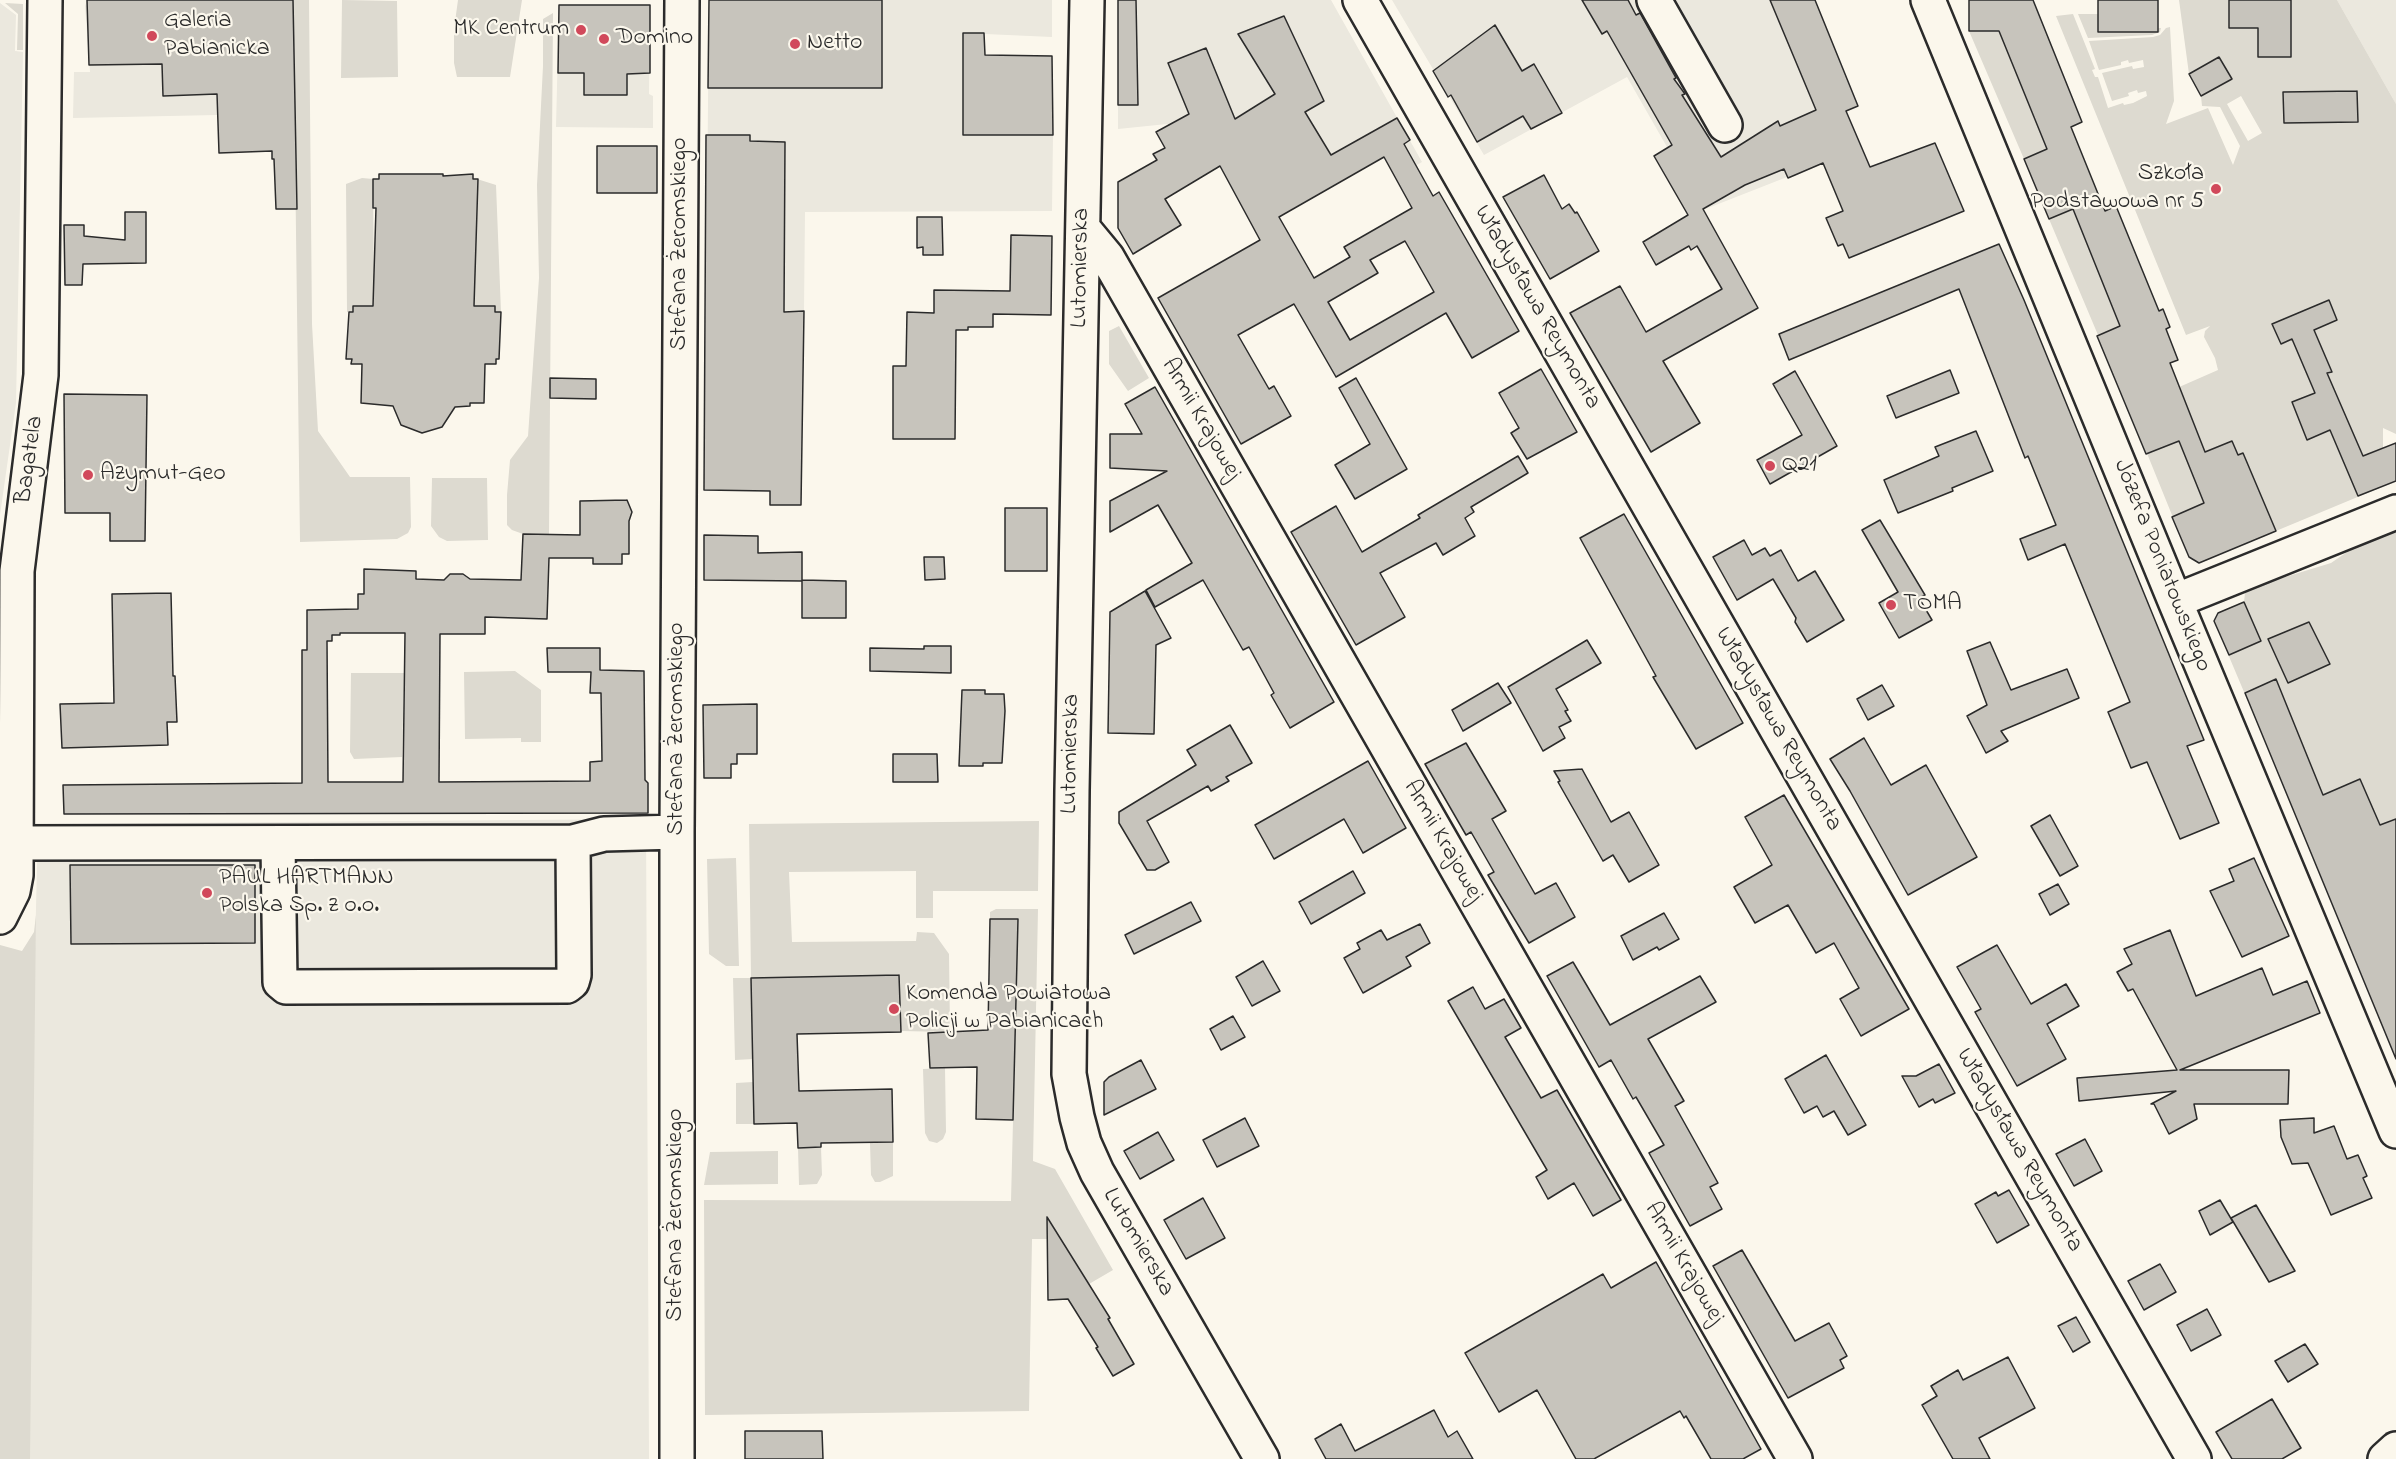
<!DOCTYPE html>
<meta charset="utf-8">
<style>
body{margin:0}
canvas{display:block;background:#fbf7ec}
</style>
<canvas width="2396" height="1459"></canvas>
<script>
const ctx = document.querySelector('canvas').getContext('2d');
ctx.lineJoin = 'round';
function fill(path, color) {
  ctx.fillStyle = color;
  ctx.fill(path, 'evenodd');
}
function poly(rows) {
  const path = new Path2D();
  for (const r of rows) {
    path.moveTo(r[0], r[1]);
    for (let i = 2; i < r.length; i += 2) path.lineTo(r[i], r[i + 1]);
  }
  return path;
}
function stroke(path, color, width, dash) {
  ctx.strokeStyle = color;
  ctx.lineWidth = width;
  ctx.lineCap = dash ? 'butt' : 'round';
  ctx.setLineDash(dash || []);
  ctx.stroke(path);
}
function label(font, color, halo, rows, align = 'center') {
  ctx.font = font + ' "Indie Flower",sans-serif';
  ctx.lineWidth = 4.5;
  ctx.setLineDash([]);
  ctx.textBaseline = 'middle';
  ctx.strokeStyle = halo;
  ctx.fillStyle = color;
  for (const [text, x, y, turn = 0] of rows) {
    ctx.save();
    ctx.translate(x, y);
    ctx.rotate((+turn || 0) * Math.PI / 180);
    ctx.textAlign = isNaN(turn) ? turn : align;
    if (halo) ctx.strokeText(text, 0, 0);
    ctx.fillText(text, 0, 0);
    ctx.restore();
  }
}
fill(poly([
 [87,0,215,0,217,115,73,118,74,72,90,72,85,6],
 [709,0,1052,0,1052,37,963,33,963,134,1053,135,1052,211,805,212,804,311,706,310],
 [1118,0,1331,0,1422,162,1395,177,1384,157,1268,224,1222,142,1187,136,1167,124,1118,129],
 [1392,0,1792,0,1777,17,1838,157,1703,210,1627,77,1484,155],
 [2337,0,2396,0,2396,104],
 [0,3,16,15,15,51,23,52,16,403,0,515],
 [559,5,650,5,649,94,653,96,653,128,556,127],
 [646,819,649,1459,0,1459,0,958,34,992,38,824]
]), '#ebe8de');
fill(poly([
 [293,0,309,0,312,324,318,431,350,477,410,477,411,527,408,533,397,539,300,542],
 [342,0,397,1,398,77,341,78],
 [458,0,522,0,510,77,457,77,454,63,454,29],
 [2179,0,2337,0,2396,104,2396,434,2383,428,2383,448,2396,481,2199,563,2189,557,2129,409,2218,370,2215,358,2204,337,2205,331,2210,326,2186,335,2056,16,2073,14,2095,69,2092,70,2095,77,2098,77,2108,108,2123,103,2124,105,2133,103,2147,96,2146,91,2138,93,2137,90,2128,93,2129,96,2112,101,2102,73,2132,66,2133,69,2144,67,2143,60,2129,63,2128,60,2121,62,2121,65,2099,70,2089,41,2153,37,2160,35,2166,28,2170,27,2174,101,2166,124,2208,108,2233,165,2240,146,2220,107,2202,106,2201,96,2222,84,2209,63,2189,74],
 [2241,96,2262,133,2248,141,2227,104],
 [2328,300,2337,320,2280,344,2272,324],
 [5,3,23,4,23,50,17,50,18,14],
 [553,13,549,534,523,534,512,530,507,525,507,495,510,460,528,436,539,278,537,185,543,66,543,19],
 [2078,14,2098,14,2099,32,2157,32,2158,28,2161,28,2160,32,2152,35,2088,38],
 [1969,31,1999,31,2047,149,2024,159],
 [362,178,373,179,374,295,379,311,360,306,353,306,353,312,347,312,346,184],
 [477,179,496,185,501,312,495,312,494,306,487,306,487,312,471,312,474,295],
 [2073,209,2120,326,2098,335,2049,219],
 [1119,326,1149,378,1128,391,1109,364,1109,331],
 [432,478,487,478,488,540,447,541,439,537,431,526],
 [2396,529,2396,1060,2310,848,2214,621,2218,613,2244,602,2245,593,2259,585,2331,563,2353,548],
 [515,671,541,690,541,742,521,742,521,738,465,739,464,672],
 [351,673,404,673,402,757,354,759,350,752],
 [1039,821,1038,891,933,891,933,918,916,918,916,871,789,872,792,942,916,941,917,932,934,933,949,954,950,1032,901,1031,899,975,751,978,753,1059,735,1060,733,978,751,978,749,824],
 [736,858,739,966,726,966,709,954,707,859],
 [996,909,1038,909,1033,1161,1055,1169,1113,1270,1089,1284,1060,1239,1032,1239,1029,1411,705,1415,704,1200,1011,1201,1018,920,990,919,990,912],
 [36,915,30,1459,0,1459,0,945,22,951,34,932],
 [945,1068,946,1132,943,1139,937,1143,929,1141,925,1133,923,1069],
 [753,1082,754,1124,736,1124,736,1083],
 [893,1142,893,1176,880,1182,875,1182,871,1175,870,1143],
 [821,1147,822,1175,817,1184,799,1185,798,1148],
 [778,1151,778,1184,704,1185,710,1152]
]), '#dddad0');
const building = poly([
 [87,0,293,0,297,209,276,209,274,159,272,159,272,151,219,153,217,94,163,96,162,64,89,65,87,0],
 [709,0,882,0,882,88,708,88,709,0],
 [1118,0,1136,0,1138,105,1118,105,1118,0],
 [1582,0,1628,0,1636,15,1640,13,1676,78,1674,79,1685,94,1682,95,1721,157,1778,121,1780,126,1816,110,1770,0,1815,0,1858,106,1846,111,1870,167,1935,143,1964,211,1849,258,1843,244,1838,246,1826,218,1843,211,1823,163,1788,178,1784,169,1745,185,1703,209,1758,308,1663,361,1700,423,1651,452,1570,313,1620,286,1646,332,1722,289,1697,246,1691,250,1689,246,1656,265,1643,242,1688,215,1654,156,1672,145,1607,31,1602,34,1582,0],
 [1969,0,2033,0,2082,122,2071,127,2105,211,2116,206,2159,311,2163,309,2170,327,2166,329,2178,360,2170,363,2205,452,2232,441,2238,455,2243,453,2276,531,2199,563,2189,557,2172,517,2204,503,2179,441,2146,454,2097,336,2120,326,2073,209,2049,219,2024,159,2047,149,1999,31,1969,31,1969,0],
 [2098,0,2158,0,2158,32,2098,32,2098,0],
 [2229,0,2291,0,2291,57,2258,57,2258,28,2229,28,2229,0],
 [559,5,650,5,650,73,627,74,627,95,584,95,584,73,558,73,559,5],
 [1284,16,1324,101,1305,112,1331,155,1397,118,1410,140,1404,144,1433,196,1439,192,1519,331,1472,358,1446,313,1336,377,1294,304,1238,335,1269,389,1274,386,1291,416,1241,444,1158,298,1260,240,1220,166,1165,199,1181,225,1133,254,1118,228,1118,182,1157,160,1153,154,1165,148,1156,132,1189,114,1168,63,1206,48,1235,119,1275,94,1238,34,1284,16],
 [1384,157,1412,208,1344,247,1350,257,1314,278,1279,217,1384,157],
 [1405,241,1434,292,1350,340,1328,302,1378,273,1370,260,1405,241],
 [1495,25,1522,71,1534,64,1562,113,1531,129,1523,116,1477,142,1451,95,1448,97,1433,71,1495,25],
 [963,33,984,33,985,55,1052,56,1053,135,963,135,963,33],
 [2219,57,2232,79,2201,96,2189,74,2219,57],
 [2357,91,2358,122,2284,123,2283,92,2357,91],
 [706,135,750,135,750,141,785,142,784,312,804,311,801,505,770,505,770,491,704,490,706,135],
 [597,146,657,146,657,193,597,193,597,146],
 [379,174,443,174,443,176,473,174,473,179,478,179,474,306,495,306,495,312,501,312,499,359,496,359,496,364,485,364,484,403,470,403,470,406,455,407,442,427,422,433,401,425,393,406,361,403,362,364,351,364,352,359,346,359,349,312,353,312,353,306,373,306,376,208,373,208,373,179,379,179,379,174],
 [1544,175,1562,209,1569,204,1575,213,1577,212,1599,251,1550,279,1503,197,1544,175],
 [125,212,146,212,146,263,83,264,82,285,65,285,64,225,84,225,84,236,125,240,125,212],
 [917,217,942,217,943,255,923,255,923,247,917,248,917,217],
 [1011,235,1052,236,1051,315,993,314,993,327,968,327,968,330,956,330,955,439,893,439,893,366,906,366,907,312,934,313,934,290,1010,291,1011,235],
 [1999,244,2024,300,2204,740,2187,746,2219,823,2180,839,2147,762,2131,768,2108,712,2130,702,2065,544,2028,560,2020,539,2056,525,2028,456,2025,458,1959,289,1789,360,1779,334,1999,244],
 [2329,300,2337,320,2314,330,2332,372,2327,373,2363,456,2396,443,2396,481,2358,496,2330,430,2307,440,2292,402,2315,393,2292,339,2281,344,2272,324,2329,300],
 [1541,369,1577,432,1527,459,1511,433,1519,428,1499,393,1541,369],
 [1950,370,1959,393,1896,418,1887,396,1950,370],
 [1795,371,1837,446,1770,484,1757,460,1802,435,1773,384,1795,371],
 [550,378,596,379,596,399,550,398,550,378],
 [1356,378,1407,469,1355,499,1335,465,1370,444,1339,388,1356,378],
 [1155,387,1334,702,1290,728,1271,695,1274,693,1249,647,1243,650,1203,580,1155,607,1146,590,1192,563,1158,505,1110,532,1110,501,1167,471,1110,468,1110,434,1142,434,1125,404,1155,387],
 [64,394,147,395,145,541,110,541,110,513,65,513,64,394],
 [1976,431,1993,471,1952,488,1953,491,1898,513,1884,480,1939,456,1935,447,1976,431],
 [1518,456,1528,473,1471,507,1474,512,1465,518,1475,536,1443,555,1436,543,1380,573,1405,617,1356,645,1291,532,1336,506,1362,552,1420,518,1418,515,1518,456],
 [627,500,632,512,629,521,629,554,622,554,622,564,593,564,593,558,549,558,547,619,485,617,485,634,440,634,439,782,590,781,590,762,602,761,601,693,590,693,591,672,548,672,547,648,600,648,600,670,644,671,645,780,648,783,648,813,64,814,63,785,302,783,302,650,307,650,307,610,358,609,358,594,364,594,364,569,416,571,416,579,444,580,450,574,463,574,470,579,521,580,523,534,580,535,580,501,627,500],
 [340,633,405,633,403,782,328,782,327,641,332,641,332,635,340,635,340,633],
 [1005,508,1047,508,1047,571,1005,571,1005,508],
 [1624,514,1743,723,1696,749,1653,677,1656,676,1580,538,1624,514],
 [1880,520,1925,595,1919,598,1932,620,1899,638,1879,603,1898,592,1862,530,1880,520],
 [704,535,758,536,758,553,802,552,802,580,846,581,846,618,802,618,802,581,704,580,704,535],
 [1744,540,1752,555,1765,548,1770,556,1781,550,1798,581,1815,571,1844,620,1807,642,1795,622,1796,618,1773,579,1737,600,1713,557,1744,540],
 [924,557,944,557,945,579,925,580,924,557],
 [1145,591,1171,638,1156,645,1154,734,1108,733,1110,612,1145,591],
 [171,593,173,676,175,676,177,722,167,722,168,745,62,748,60,704,114,703,112,594,171,593],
 [2244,602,2261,641,2229,655,2214,621,2218,613,2244,602],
 [2309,622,2330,664,2288,683,2268,639,2309,622],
 [1587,640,1601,663,1556,689,1568,710,1565,711,1571,721,1559,727,1565,738,1543,751,1508,687,1587,640],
 [1990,642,2011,690,2067,669,2079,698,2001,731,2008,741,1986,753,1967,716,1987,705,1967,651,1990,642],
 [924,646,951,646,951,673,870,671,870,648,924,649,924,646],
 [2276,679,2323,795,2360,779,2380,825,2396,819,2396,1059,2245,693,2276,679],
 [1498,683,1511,703,1463,731,1452,710,1498,683],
 [1882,685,1894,706,1868,720,1857,699,1882,685],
 [962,690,985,690,985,694,1004,694,1005,711,1002,763,983,763,983,766,959,766,962,690],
 [757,704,757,754,737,754,737,764,731,764,731,778,704,778,703,705,757,704],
 [1230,725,1252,763,1226,777,1229,781,1211,791,1208,786,1147,821,1169,862,1155,870,1147,870,1119,823,1119,812,1196,765,1187,750,1230,725],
 [1864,738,1891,785,1926,765,1977,857,1908,895,1850,791,1830,759,1864,738],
 [1466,743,1506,811,1492,819,1535,894,1556,883,1575,917,1529,943,1488,875,1494,872,1471,832,1466,835,1425,764,1466,743],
 [893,754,937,754,938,782,893,782,893,754],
 [1368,761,1406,828,1363,853,1344,819,1274,859,1255,825,1368,761],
 [1582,769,1611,822,1629,812,1659,865,1629,882,1613,855,1603,861,1558,782,1560,781,1554,771,1582,769],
 [1784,795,1909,1009,1861,1036,1840,999,1859,988,1834,943,1816,953,1788,905,1755,923,1734,887,1772,865,1745,817,1784,795],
 [2050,815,2078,866,2060,876,2031,826,2050,815],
 [2254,858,2289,936,2242,957,2210,891,2234,881,2229,869,2254,858],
 [70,865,255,865,255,943,71,944,70,865],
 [1353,871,1365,893,1311,924,1299,902,1353,871],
 [2058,884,2069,904,2050,915,2039,894,2058,884],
 [1191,902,1201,921,1134,954,1125,935,1191,902],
 [1664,913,1679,939,1659,950,1657,947,1633,960,1621,936,1664,913],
 [990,919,1018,919,1013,1120,976,1119,977,1067,930,1068,928,1033,988,1030,990,919],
 [1420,924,1430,943,1406,957,1411,966,1363,993,1344,958,1360,949,1357,943,1381,930,1387,940,1420,924],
 [2170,930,2196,996,2262,968,2273,995,2307,981,2320,1013,2180,1070,2289,1070,2288,1104,2194,1104,2197,1119,2169,1134,2154,1104,2151,1104,2176,1091,2079,1101,2077,1078,2177,1070,2133,989,2128,991,2117,972,2132,964,2124,949,2170,930],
 [1997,945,2031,1004,2066,984,2079,1006,2047,1024,2066,1059,2017,1086,1975,1012,1981,1009,1957,967,1997,945],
 [1263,961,1280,991,1252,1006,1236,977,1263,961],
 [1573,962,1610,1025,1700,976,1716,1002,1648,1039,1684,1101,1675,1106,1718,1183,1710,1187,1722,1209,1690,1226,1649,1153,1664,1145,1636,1097,1633,1099,1611,1060,1599,1067,1547,976,1573,962],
 [899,975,901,1032,797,1034,799,1091,892,1089,893,1142,821,1143,821,1147,798,1148,797,1123,754,1124,751,978,899,975],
 [1473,987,1485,1009,1504,999,1521,1028,1505,1037,1541,1098,1557,1090,1621,1200,1593,1216,1574,1183,1548,1199,1536,1177,1547,1170,1448,1001,1473,987],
 [1233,1016,1245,1037,1221,1050,1210,1029,1233,1016],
 [1826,1055,1866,1125,1848,1135,1834,1111,1823,1117,1817,1106,1804,1113,1785,1079,1826,1055],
 [1141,1060,1156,1089,1104,1115,1104,1082,1109,1077,1141,1060],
 [1939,1064,1955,1093,1935,1103,1933,1099,1919,1107,1902,1076,1916,1076,1939,1064],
 [1245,1118,1259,1146,1217,1167,1203,1140,1245,1118],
 [2314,1118,2314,1133,2334,1126,2347,1159,2358,1155,2367,1176,2363,1178,2372,1198,2331,1215,2308,1163,2292,1164,2281,1137,2280,1120,2314,1118],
 [1158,1132,1174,1160,1140,1179,1124,1151,1158,1132],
 [2085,1139,2102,1171,2074,1186,2056,1154,2085,1139],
 [2009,1190,2029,1225,1997,1243,1975,1204,1996,1192,1998,1196,2009,1190],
 [1203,1198,1225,1238,1186,1259,1164,1220,1203,1198],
 [2220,1200,2233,1222,2210,1235,2199,1211,2220,1200],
 [2256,1205,2295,1271,2269,1282,2231,1218,2256,1205],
 [1047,1217,1110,1318,1108,1319,1134,1364,1113,1376,1096,1348,1098,1347,1068,1299,1048,1300,1047,1217],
 [1742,1250,1795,1341,1829,1323,1847,1356,1840,1360,1844,1368,1788,1398,1713,1266,1742,1250],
 [1656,1262,1761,1449,1743,1459,1711,1459,1686,1416,1684,1418,1680,1411,1594,1459,1576,1459,1537,1390,1499,1412,1465,1353,1603,1274,1611,1288,1656,1262],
 [2160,1264,2176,1292,2144,1310,2128,1281,2160,1264],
 [2207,1309,2221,1335,2191,1351,2177,1325,2207,1309],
 [2076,1317,2090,1342,2073,1352,2058,1326,2076,1317],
 [2305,1344,2318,1364,2288,1382,2275,1361,2305,1344],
 [2008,1357,2035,1408,1979,1438,1990,1459,1953,1459,1922,1405,1937,1396,1931,1386,1958,1370,1963,1380,2008,1357],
 [2272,1399,2301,1448,2282,1459,2232,1459,2216,1432,2272,1399],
 [1434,1410,1448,1437,1457,1431,1473,1459,1326,1459,1315,1439,1341,1424,1355,1451,1434,1410],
 [745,1431,822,1431,823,1459,745,1459,745,1431]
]);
fill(building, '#c7c4bc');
stroke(building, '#2b2b2b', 1.5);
const minor = poly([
 [1087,0,1072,790,1069,1074,1077,1117,1084,1143,1097,1172,1262,1459],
 [1360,0,2194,1459],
 [1654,0,1725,125],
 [1928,0,2175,601,2396,1131],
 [1083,228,1107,257,1795,1459],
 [2175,601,2396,512],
 [16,843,573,842,604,834,677,832],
 [278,844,280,982,286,987,567,986,572,982,574,975,573,842],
 [0,917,13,891,16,875,17,571,41,375,45,0],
 [677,1459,677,832,682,0]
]);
const major = poly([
 [2385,1459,2396,1449]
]);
stroke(minor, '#2b2b2b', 38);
stroke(major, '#2b2b2b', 38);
stroke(minor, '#fbf7ec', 33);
stroke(major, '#fbf7ec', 33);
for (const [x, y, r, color] of [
 [581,30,6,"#d1495b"],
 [152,36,6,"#d1495b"],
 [604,39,6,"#d1495b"],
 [795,44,6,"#d1495b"],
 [2216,189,6,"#d1495b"],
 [1770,466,6,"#d1495b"],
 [88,475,6,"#d1495b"],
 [1891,605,6,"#d1495b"],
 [207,893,6,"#d1495b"],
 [894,1009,6,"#d1495b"]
]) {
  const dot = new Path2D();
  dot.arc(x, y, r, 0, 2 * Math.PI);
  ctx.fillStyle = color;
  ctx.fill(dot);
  stroke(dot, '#fbf7ec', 2);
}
label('24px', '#2b2b2b', '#fbf7ec', [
 ["Galeria",164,22],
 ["Pabianicka",164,50],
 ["MK Centrum",569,30,"right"],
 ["Domino",616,39],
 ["Netto",807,44],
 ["Szkoła",2204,175,"right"],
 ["Podstawowa nr 5",2204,203,"right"],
 ["Q21",1782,466],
 ["Azymut-Geo",100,475],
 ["TOMA",1903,605],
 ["PAUL HARTMANN",219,879],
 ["Polska Sp. z o.o.",219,907],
 ["Komenda Powiatowa",906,995],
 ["Policji w Pabianicach",906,1023]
], 'left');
label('24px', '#2b2b2b', '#fbf7ec', [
 ["Stefana Żeromskiego",681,244,-90],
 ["Lutomierska",1082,268,-89],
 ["Władysława Reymonta",1536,308,60],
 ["Armii Krajowej",1200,420,60],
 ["Bagatela",31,460,-82],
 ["Józefa Poniatowskiego",2161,566,68],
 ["Stefana Żeromskiego",678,729,-90],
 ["Władysława Reymonta",1777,730,60],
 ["Lutomierska",1072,754,-89],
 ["Armii Krajowej",1442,842,60],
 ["Władysława Reymonta",2018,1151,60],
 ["Stefana Żeromskiego",677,1215,-90],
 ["Lutomierska",1137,1243,60],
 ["Armii Krajowej",1683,1264,60]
]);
</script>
